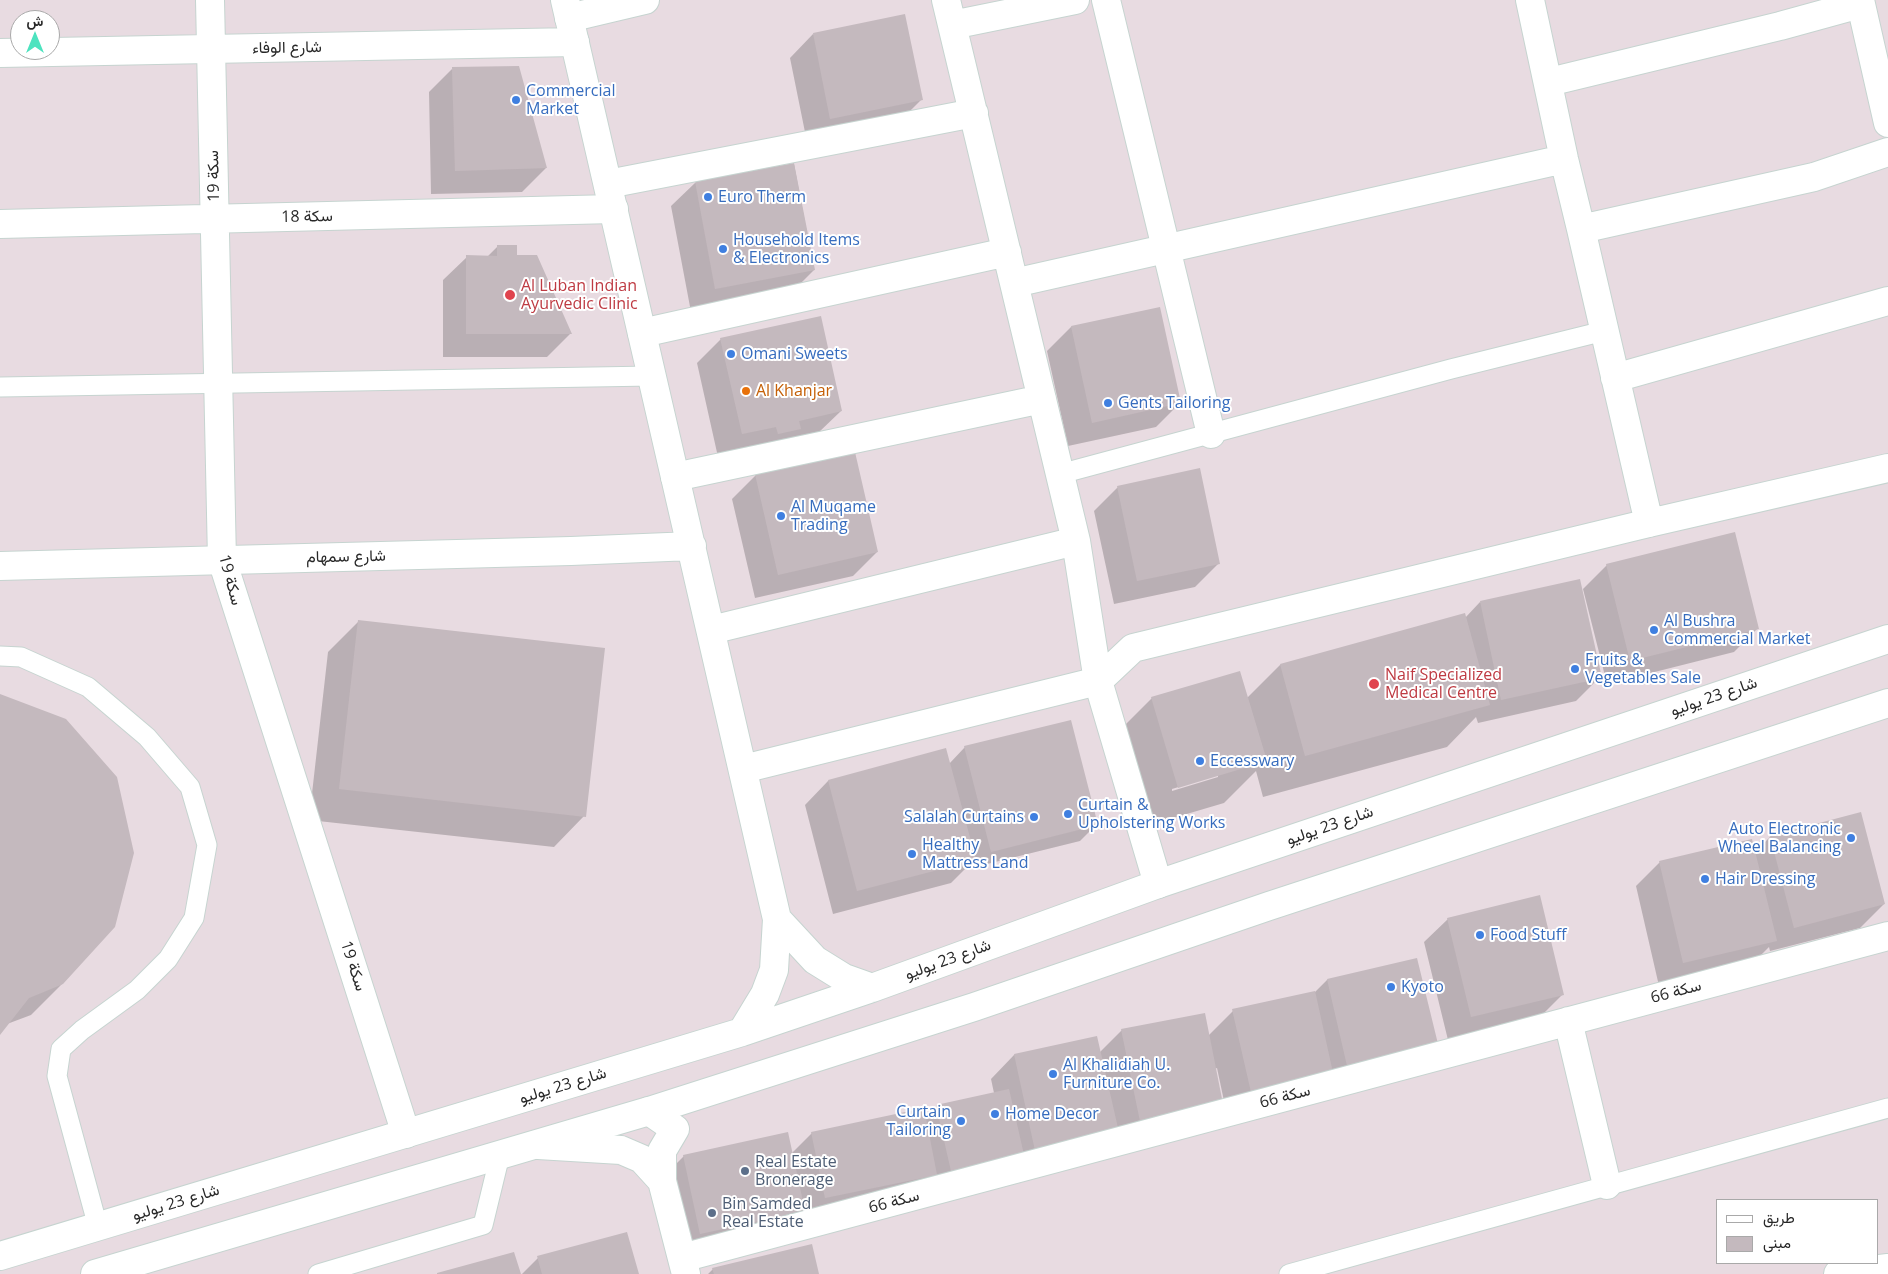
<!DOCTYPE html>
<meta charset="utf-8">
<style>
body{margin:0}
#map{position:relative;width:1888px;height:1274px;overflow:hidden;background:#e8dbe1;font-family:"Open Sans",Vazirmatn,sans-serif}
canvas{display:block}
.legend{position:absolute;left:1716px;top:1199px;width:162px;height:65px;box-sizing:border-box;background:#fff;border:1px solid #a9a9a9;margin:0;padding:6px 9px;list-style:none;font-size:15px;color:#282828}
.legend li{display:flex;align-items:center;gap:10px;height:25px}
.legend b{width:25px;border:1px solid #a9a9a9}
.north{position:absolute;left:10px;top:10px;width:50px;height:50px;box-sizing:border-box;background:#fff;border:1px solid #a9a9a9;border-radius:50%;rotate:0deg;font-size:14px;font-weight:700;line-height:20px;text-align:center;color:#282828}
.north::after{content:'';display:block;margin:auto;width:18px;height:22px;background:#4de3bf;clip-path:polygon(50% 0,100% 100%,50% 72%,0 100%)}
</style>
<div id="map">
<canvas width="1888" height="1274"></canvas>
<ul class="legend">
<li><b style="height:6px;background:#fff"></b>طريق</li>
<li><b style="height:14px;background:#c4b9be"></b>مبنى</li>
</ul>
<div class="north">ش</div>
</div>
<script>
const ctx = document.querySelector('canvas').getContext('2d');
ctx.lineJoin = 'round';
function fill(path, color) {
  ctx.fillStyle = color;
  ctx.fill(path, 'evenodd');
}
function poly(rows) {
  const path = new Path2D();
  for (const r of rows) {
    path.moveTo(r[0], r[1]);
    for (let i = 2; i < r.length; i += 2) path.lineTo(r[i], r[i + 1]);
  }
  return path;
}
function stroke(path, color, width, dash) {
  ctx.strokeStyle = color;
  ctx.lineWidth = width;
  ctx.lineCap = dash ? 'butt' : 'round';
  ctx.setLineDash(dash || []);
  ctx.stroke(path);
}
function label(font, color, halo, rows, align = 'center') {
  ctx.font = font + ' "Open Sans",Vazirmatn,sans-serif';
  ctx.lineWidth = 4;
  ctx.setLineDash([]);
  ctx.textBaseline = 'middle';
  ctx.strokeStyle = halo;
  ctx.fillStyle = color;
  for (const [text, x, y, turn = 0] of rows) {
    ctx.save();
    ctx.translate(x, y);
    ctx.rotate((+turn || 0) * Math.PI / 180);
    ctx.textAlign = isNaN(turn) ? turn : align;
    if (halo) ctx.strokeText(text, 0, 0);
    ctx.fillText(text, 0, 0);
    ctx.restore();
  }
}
fill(poly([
 [813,34,922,99,898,123,807,142,790,58],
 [452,69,546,168,522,192,431,194,429,92],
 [794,164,814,270,790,294,691,312,671,206,695,183],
 [498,246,515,257,570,334,547,357,443,357,443,280,467,257,487,257],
 [1159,308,1180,403,1156,427,1068,446,1047,351,1071,327],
 [721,339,841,411,817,434,718,457,697,363],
 [756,475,877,552,853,576,755,598,732,499],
 [1118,487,1219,563,1195,587,1114,604,1094,511],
 [1607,565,1758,628,1734,652,1607,684,1583,589],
 [1480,602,1600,677,1576,701,1478,723,1476,717,1447,747,1263,797,1256,771,1224,803,1136,829,1110,740,1152,698,1247,698,1280,665,1464,615,1465,618],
 [1218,775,1218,777,1172,791,1172,789],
 [359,621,584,816,554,847,309,820,328,652],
 [0,695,62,984,31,1015,7,1024,0,1033],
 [965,747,1096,825,1080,841,975,867,973,861,951,883,833,914,805,805,828,781,949,764],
 [1770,837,1884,904,1860,928,1770,951,1769,947,1751,965,1659,986,1636,886,1660,862,1754,853],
 [1448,919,1563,994,1539,1018,1448,1040,1424,942],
 [1416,959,1438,1048,1227,1115,1217,1068,1215,1069,1222,1109,677,1257,660,1180,684,1156,791,1154,812,1133,925,1119,937,1107,994,1093,991,1079,1014,1055,1100,1052,1122,1030,1208,1036,1233,1011,1314,993,1327,980],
 [538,1258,637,1274,522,1274],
 [713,1269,818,1274,708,1274]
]), '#0003');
fill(poly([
 [905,14,923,100,830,119,813,33],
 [519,66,547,168,455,171,452,67],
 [794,163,815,270,715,289,695,181],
 [497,245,517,245,517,255,537,255,572,334,466,334,466,255,497,256],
 [1160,307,1181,403,1092,423,1071,326],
 [821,316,842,411,799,421,801,429,778,434,776,427,742,434,720,338],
 [855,452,878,552,778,575,755,474],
 [1200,468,1220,564,1137,581,1117,486],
 [1735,532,1759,629,1630,661,1606,564],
 [1580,579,1602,678,1501,700,1480,601],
 [1465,613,1490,705,1305,756,1280,664],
 [358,620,605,648,586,817,339,789],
 [1240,671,1267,761,1178,788,1151,697],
 [0,694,66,719,117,777,134,853,115,927,63,984,29,998,0,1035],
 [1071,720,1098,825,991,852,964,746],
 [946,748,976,860,857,891,828,780],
 [1861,812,1885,904,1794,928,1770,836],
 [1752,839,1777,941,1683,963,1659,861],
 [1540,895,1564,995,1471,1017,1447,918],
 [1417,958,1439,1048,1348,1070,1327,979],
 [1315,991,1333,1073,1251,1092,1232,1009],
 [1205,1013,1224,1109,1141,1126,1121,1029],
 [1097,1036,1120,1137,1036,1155,1014,1054],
 [1009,1089,1024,1155,951,1171,936,1105],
 [924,1108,937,1175,825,1198,811,1132],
 [788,1132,805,1211,700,1234,683,1155],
 [627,1232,639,1274,542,1274,537,1256],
 [812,1244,819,1274,714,1274,712,1268],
 [514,1252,521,1274,437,1274,437,1273]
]), '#c4b9be');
const lane = poly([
 [0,387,652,376],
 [1060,474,1451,369,1604,331],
 [0,656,21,657,88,687,147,737,190,787,207,845,194,918,168,959,137,990,82,1030,61,1049,57,1076,98,1227],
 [318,1274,483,1225,500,1155],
 [1289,1274,1888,1108]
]);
const street = poly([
 [210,0,222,560,406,1134],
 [946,0,1076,541,1098,681,1158,884],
 [1106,0,1211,434],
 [1530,0,1564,159,1581,229,1649,523],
 [569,18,645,0],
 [952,25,1075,0],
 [0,53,575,42],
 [1549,82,1780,26,1860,4],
 [608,184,974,113],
 [0,224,614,209],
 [1581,229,1814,177,1888,152],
 [1014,283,1564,159],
 [642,333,1007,252],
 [1615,378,1888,301],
 [675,477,1042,399],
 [711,630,1076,541],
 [743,769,1098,681,1133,648,1649,523,1888,468],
 [1568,1021,1607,1185],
 [649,1111,675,1129,662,1151,662,1181,686,1274],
 [538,1145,621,1150,642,1159,662,1181],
 [682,1258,1888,936],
 [1838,1274,1888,1268]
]);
const secondary = poly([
 [565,0,777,919,774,970,765,994,742,1032],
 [1860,0,1888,123],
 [0,566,571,551,692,546],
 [777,919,815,960,844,978,872,988],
 [0,1256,742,1032,872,988,1158,884,1888,639],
 [95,1274,649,1111,974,1007,1269,906,1888,703]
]);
stroke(lane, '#c6d4d0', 21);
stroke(street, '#c6d4d0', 30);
stroke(secondary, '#c6d4d0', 30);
stroke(lane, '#fff', 19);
stroke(street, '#fff', 28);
stroke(secondary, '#fff', 28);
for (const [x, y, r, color] of [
 [516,100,5,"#3f7fe0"],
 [708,197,5,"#3f7fe0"],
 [723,249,5,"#3f7fe0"],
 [510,295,6,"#e0444e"],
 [731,354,5,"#3f7fe0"],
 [746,391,5,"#e8710a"],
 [1108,403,5,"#3f7fe0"],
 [781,516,5,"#3f7fe0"],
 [1654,630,5,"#3f7fe0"],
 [1575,669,5,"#3f7fe0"],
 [1374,684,6,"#e0444e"],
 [1200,761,5,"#3f7fe0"],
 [1068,814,5,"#3f7fe0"],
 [1034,817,5,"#3f7fe0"],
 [1851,838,5,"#3f7fe0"],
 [912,854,5,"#3f7fe0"],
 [1705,879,5,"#3f7fe0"],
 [1480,935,5,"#3f7fe0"],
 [1391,987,5,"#3f7fe0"],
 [1053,1074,5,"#3f7fe0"],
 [995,1114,5,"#3f7fe0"],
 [961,1121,5,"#3f7fe0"],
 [745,1171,5,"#5c6f8a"],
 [712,1213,5,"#5c6f8a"]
]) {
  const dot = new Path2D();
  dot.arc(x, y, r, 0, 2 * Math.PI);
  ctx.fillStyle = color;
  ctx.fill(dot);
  stroke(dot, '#fff', 2);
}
label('16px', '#282828', '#fff', [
 ["شارع الوفاء",287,48,-1],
 ["سكة 19",214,176,-91],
 ["سكة 18",307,217,-1],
 ["شارع سمهام",346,557,-1],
 ["سكة 19",230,580,75],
 ["شارع 23 يوليو",1714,697,-19],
 ["شارع 23 يوليو",1330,826,-19],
 ["شارع 23 يوليو",948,960,-20],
 ["سكة 19",353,966,72],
 ["سكة 66",1676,992,-15],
 ["شارع 23 يوليو",563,1086,-17],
 ["سكة 66",1285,1097,-15],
 ["سكة 66",894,1202,-15],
 ["شارع 23 يوليو",176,1203,-17]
]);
label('16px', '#366cbe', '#fff', [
 ["Commercial",526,91],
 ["Market",526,109],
 ["Euro Therm",718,197],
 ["Household Items",733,240],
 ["& Electronics",733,258],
 ["Omani Sweets",741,354],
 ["Gents Tailoring",1118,403],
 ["Al Muqame",791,507],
 ["Trading",791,525],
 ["Al Bushra",1664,621],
 ["Commercial Market",1664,639],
 ["Fruits &",1585,660],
 ["Vegetables Sale",1585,678],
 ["Eccesswary",1210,761],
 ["Curtain &",1078,805],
 ["Upholstering Works",1078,823],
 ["Salalah Curtains",1024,817,"right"],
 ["Auto Electronic",1841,829,"right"],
 ["Wheel Balancing",1841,847,"right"],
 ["Healthy",922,845],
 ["Mattress Land",922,863],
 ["Hair Dressing",1715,879],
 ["Food Stuff",1490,935],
 ["Kyoto",1401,987],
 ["Al Khalidiah U.",1063,1065],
 ["Furniture Co.",1063,1083],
 ["Curtain",951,1112,"right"],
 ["Tailoring",951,1130,"right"],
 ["Home Decor",1005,1114]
], 'left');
label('16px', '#be3a42', '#fff', [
 ["Al Luban Indian",521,286],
 ["Ayurvedic Clinic",521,304],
 ["Naif Specialized",1385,675],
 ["Medical Centre",1385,693]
], 'left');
label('16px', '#c56008', '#fff', [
 ["Al Khanjar",756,391]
], 'left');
label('16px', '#4e5e75', '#fff', [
 ["Real Estate",755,1162],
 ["Bronerage",755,1180],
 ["Bin Samded",722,1204],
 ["Real Estate",722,1222]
], 'left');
</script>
